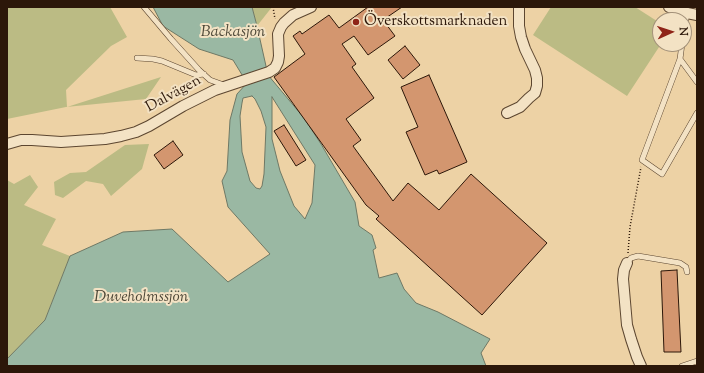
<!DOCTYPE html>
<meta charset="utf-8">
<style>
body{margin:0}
#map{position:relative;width:704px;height:373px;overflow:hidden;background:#edd2a5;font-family:"Sorts Mill Goudy",serif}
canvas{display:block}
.frame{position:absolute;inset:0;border:8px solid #2c1709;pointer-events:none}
.north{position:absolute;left:652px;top:12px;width:40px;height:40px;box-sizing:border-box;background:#f3e2c4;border:1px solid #a39179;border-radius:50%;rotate:87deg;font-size:11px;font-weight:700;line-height:16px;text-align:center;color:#2c1709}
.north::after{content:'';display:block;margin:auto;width:14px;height:18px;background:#8f2418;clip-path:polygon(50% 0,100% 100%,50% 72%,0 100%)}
</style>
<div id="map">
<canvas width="704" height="373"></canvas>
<div class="frame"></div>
<div class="north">N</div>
</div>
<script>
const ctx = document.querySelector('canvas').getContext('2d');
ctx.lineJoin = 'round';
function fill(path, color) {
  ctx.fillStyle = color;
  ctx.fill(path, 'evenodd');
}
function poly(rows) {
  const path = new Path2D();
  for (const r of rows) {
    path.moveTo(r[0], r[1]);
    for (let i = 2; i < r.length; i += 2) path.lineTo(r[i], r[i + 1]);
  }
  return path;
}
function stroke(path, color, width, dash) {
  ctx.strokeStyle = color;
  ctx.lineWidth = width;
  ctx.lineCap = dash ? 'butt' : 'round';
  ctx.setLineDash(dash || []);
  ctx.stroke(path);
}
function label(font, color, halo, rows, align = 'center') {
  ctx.font = font + ' "Sorts Mill Goudy",serif';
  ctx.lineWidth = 4;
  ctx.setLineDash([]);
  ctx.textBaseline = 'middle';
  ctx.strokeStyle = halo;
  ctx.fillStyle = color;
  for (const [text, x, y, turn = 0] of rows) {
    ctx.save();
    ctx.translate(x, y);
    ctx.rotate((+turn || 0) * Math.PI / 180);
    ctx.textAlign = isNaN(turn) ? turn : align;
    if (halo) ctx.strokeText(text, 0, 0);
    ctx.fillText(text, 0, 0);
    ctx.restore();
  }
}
fill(poly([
 [7,7,110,7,127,37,111,46,66,90,67,107,161,77,146,99,66,107,7,119],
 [252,7,272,7,257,26],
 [551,7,635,7,660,23,660,44,661,44,627,96,533,35],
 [149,144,142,169,111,196,103,184,86,181,63,198,55,195,54,182,70,173,86,172,125,145],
 [30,175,38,187,24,205,56,219,42,245,70,256,45,320,7,359,7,180,14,184]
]), '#bbbb84');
const water = poly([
 [153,7,252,7,257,26,268,75,304,118,321,144,355,202,359,226,372,235,376,248,373,250,379,278,397,273,404,289,416,303,438,312,490,339,481,353,486,366,7,366,7,359,45,320,70,256,123,232,172,229,228,282,270,254,228,207,222,181,227,171,230,120,237,94,247,83,233,60,199,49,163,26,153,7],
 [252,96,255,99,261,111,266,127,264,174,262,186,260,189,256,188,250,181,242,152,240,116,242,103,243,98,252,96],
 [272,97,315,165,312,203,305,219,294,206,280,171,272,139,272,97]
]);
fill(water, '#9ab8a3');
stroke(water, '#6e7865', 1);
const building = poly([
 [368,7,402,7,383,20,395,36,368,55,354,36,342,44,356,64,352,67,374,98,346,119,361,140,353,146,393,201,408,183,439,210,471,174,547,243,482,315,376,219,379,216,366,205,274,77,305,54,293,36,300,31,302,34,329,15,339,28,368,7],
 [405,46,420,65,403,79,388,60,405,46],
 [429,75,467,162,439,174,437,170,425,175,406,132,418,127,401,87,429,75],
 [284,125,306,160,296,166,274,131,284,125],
 [173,141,183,155,164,169,154,155,173,141],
 [677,270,681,352,664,352,661,271,677,270]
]);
fill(building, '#d3966f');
stroke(building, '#2c1709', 1);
const service = poly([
 [144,7,171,39,199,70,210,80,224,85],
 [684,30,687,13],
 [682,44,680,59,642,160,662,174,697,113],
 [137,58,153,59,162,61,196,75,204,74],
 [680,59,697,82],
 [627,263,631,258,638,256,680,263,686,267,687,272],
 [682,366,697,361]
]);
const minor = poly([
 [669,7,687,13,697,15],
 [507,113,520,107,529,98,535,93,537,86,537,78,535,70,525,49,521,37,519,26,519,7],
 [7,144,21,140,32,140,61,142,105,139,121,136,136,132,149,126,183,106,215,90,269,72,275,68,278,62,279,56,278,34,281,27,284,23,293,15,311,7],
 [627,263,624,270,623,279,627,325,631,339,637,357,641,366]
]);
stroke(service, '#5c4630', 6);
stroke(minor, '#5c4630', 12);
stroke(poly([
 [273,7,275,19],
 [628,253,630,227,641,167]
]), '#2c1709', 1.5, [1, 2]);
stroke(service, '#f3e2c4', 5);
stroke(minor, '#f3e2c4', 10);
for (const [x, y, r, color] of [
 [356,22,4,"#8f2418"]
]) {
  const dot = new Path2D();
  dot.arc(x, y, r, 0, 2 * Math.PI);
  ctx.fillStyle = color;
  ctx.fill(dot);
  stroke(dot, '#f3e2c4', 1.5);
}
label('15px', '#2c1709', '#f3e2c4', [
 ["Överskottsmarknaden",364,22]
], 'left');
label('15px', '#2c1709', '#f3e2c4', [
 ["Dalvägen",174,95,-29]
]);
label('italic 16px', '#4d4737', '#f3e2c4', [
 ["Backasjön",233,33],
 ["Duveholmssjön",141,298]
]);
</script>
